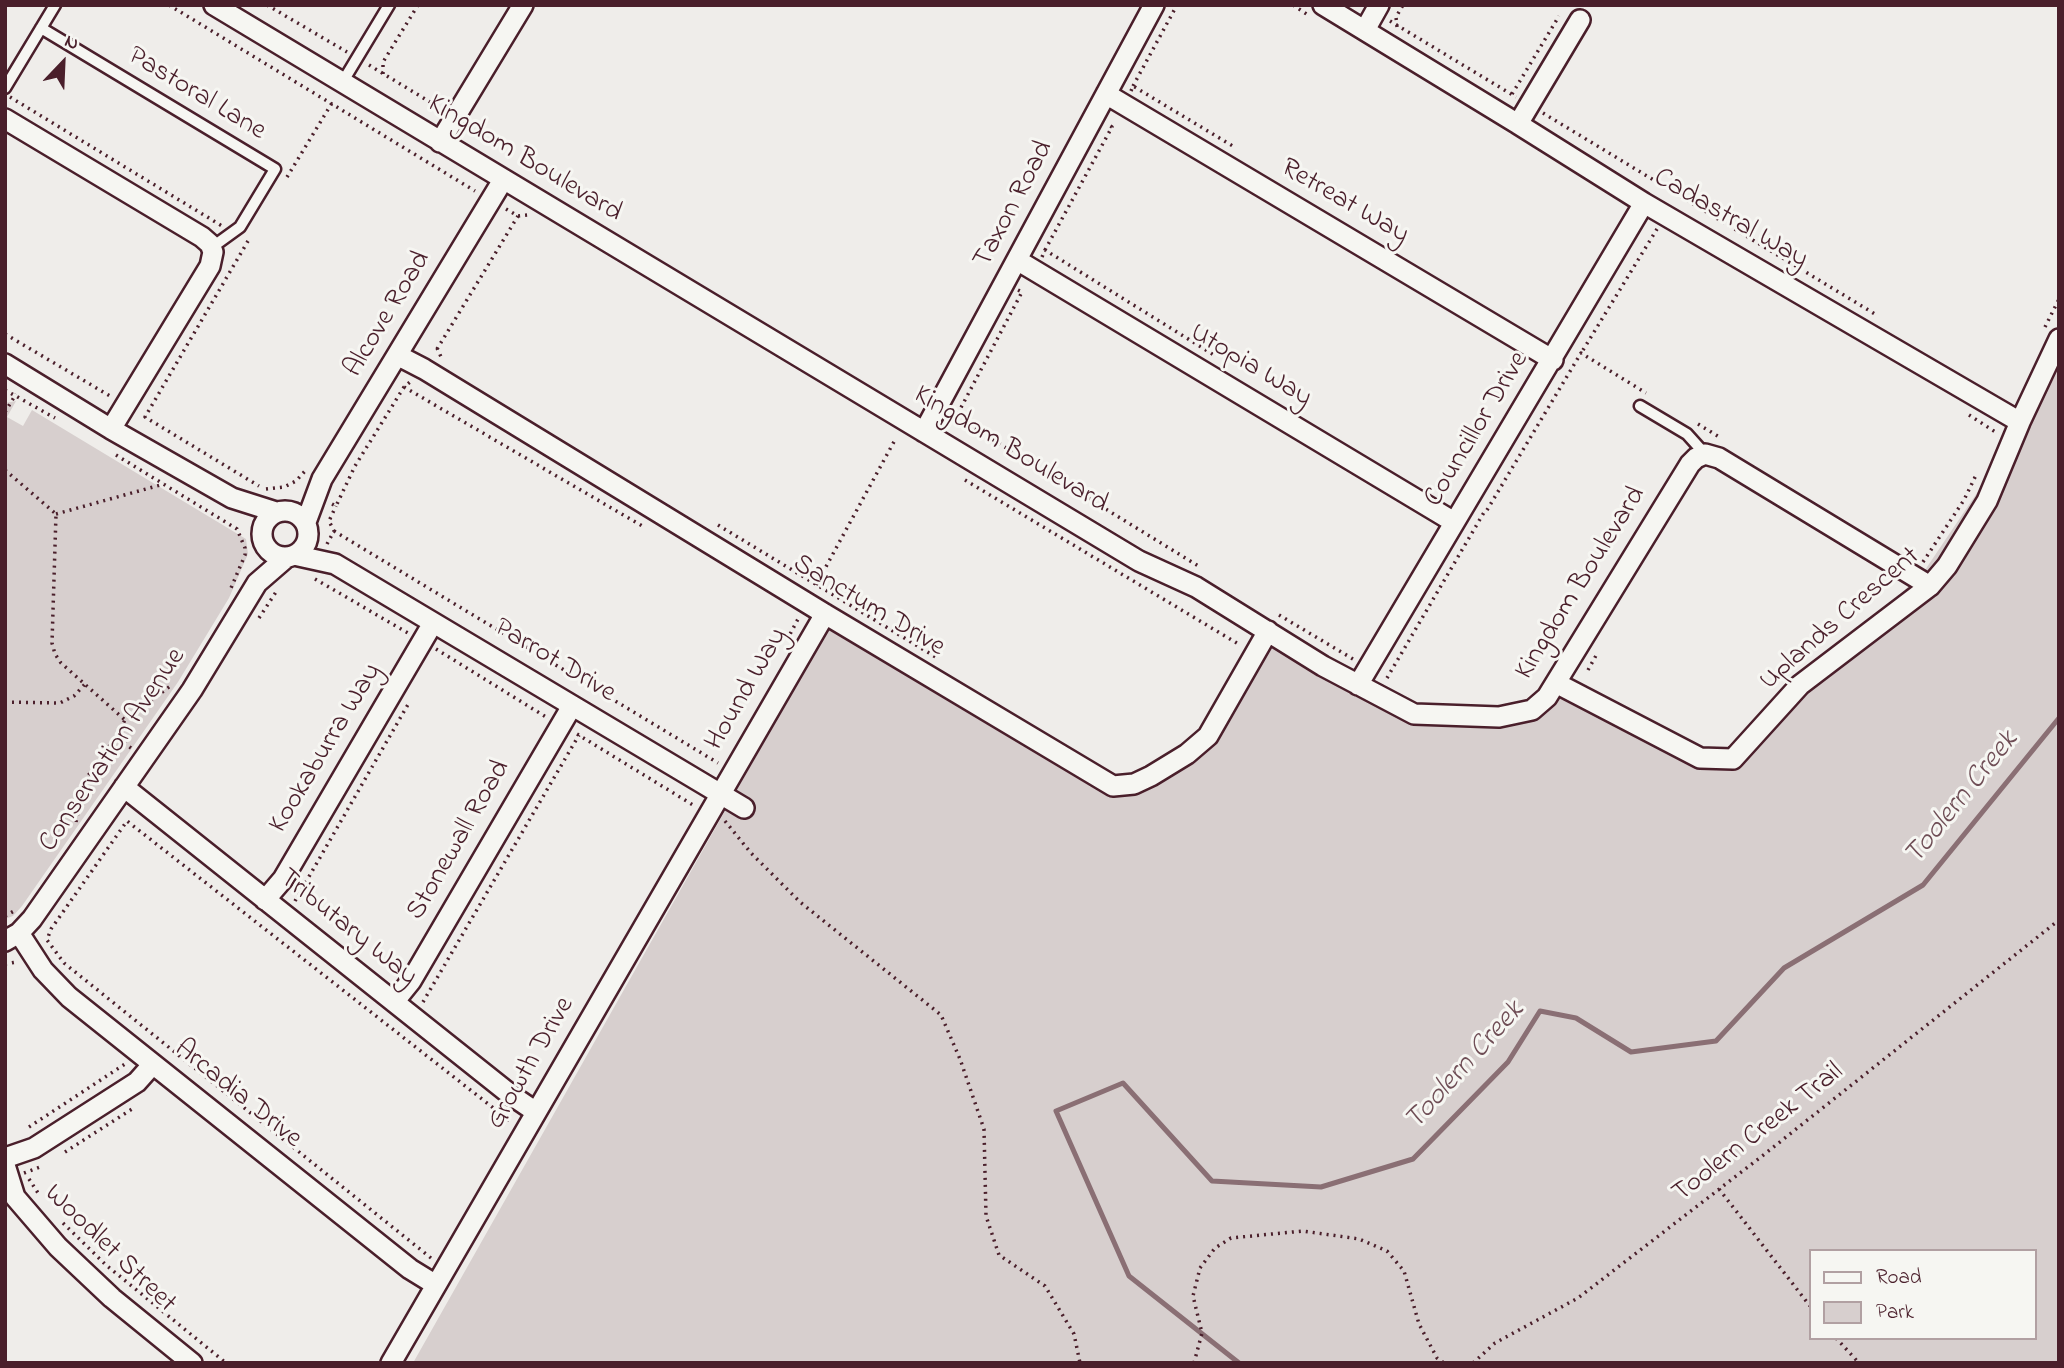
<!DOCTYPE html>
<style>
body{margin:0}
#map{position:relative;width:2064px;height:1368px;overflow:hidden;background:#efedea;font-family:"Indie Flower",sans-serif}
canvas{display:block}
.frame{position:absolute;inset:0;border:7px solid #4a1f2b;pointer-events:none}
.legend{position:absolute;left:1809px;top:1249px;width:228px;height:91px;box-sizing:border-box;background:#f6f6f2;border:2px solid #b1a0a2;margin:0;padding:9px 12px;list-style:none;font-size:21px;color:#4a1f2b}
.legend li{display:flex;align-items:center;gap:14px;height:35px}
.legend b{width:35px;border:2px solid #b1a0a2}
.north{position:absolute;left:28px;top:28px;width:70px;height:70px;-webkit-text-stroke:5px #f6f6f2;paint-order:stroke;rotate:23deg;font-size:19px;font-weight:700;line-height:28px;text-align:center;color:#4a1f2b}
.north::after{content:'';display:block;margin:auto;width:24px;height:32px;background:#4a1f2b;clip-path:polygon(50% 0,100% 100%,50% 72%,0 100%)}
</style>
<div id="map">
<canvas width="2064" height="1368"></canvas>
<div class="frame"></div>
<ul class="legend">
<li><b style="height:9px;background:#f6f6f2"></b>Road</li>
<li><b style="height:19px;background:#d7cfce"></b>Park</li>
</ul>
<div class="north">N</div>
</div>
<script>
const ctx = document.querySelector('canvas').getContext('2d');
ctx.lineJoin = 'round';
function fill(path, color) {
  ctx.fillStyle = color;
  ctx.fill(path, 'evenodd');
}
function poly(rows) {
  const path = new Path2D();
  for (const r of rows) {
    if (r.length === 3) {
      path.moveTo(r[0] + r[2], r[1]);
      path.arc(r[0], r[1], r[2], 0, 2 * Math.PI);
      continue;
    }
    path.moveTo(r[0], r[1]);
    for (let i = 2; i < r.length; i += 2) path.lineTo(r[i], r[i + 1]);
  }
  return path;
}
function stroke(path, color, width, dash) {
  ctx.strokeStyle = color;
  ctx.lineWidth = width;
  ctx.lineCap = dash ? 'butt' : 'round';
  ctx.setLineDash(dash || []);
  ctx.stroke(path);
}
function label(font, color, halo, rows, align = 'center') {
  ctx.font = font + ' "Indie Flower",sans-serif';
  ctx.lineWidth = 6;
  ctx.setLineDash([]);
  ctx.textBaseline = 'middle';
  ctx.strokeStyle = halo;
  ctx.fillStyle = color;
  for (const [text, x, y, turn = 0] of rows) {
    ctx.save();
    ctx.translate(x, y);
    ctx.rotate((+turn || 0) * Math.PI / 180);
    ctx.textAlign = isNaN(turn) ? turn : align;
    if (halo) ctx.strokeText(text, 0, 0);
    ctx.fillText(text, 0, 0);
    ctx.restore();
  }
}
fill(poly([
 [2059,352,2059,1363,413,1363,829,627,1109,792,1142,791,1208,741,1266,643,1306,667,1414,719,1500,723,1558,689,1736,766,1804,689,1925,570,2022,426],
 [1810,1251,2034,1251,2034,1338,1810,1338],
 [16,401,7,417,23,426,32,410,246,539,248,554,229,598,178,682,22,906,13,916,5,919,5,403]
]), '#d7cfce');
stroke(poly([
 [1239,1363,1129,1276,1056,1111,1123,1083,1212,1181,1321,1187,1413,1159,1508,1062,1540,1011,1576,1018,1631,1052,1716,1041,1784,968,1923,885,2059,718]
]), '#8a6f74', 5);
const lane = poly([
 [41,28,275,169,240,227,211,248],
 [342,83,389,5],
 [5,88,55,5],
 [1640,406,1687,434,1705,454]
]);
const street = poly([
 [214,5,1139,561,1196,587,1323,666,1414,714,1499,717,1532,710,1547,697,1690,464,1696,458,1705,454,1719,458,1930,586],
 [1323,5,1518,124],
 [1580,20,1518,124,1644,203,2020,422],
 [1365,30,1379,5],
 [1106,94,1553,360],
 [5,119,202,237,210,244,213,252,210,266,111,429],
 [440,142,523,5],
 [1017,260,1454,522],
 [397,355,424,369,825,614,1113,786,1134,784,1151,776,1187,754,1208,736,1268,631],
 [5,364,111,429,232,498,276,512],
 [924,432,1154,5],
 [285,534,23],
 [306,522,322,479,503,180],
 [294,555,335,564,744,808],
 [1556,683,1700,758,1733,759,1800,685,1930,586,1947,566,1987,501,2020,422,2059,339],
 [1358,685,1644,203],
 [124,787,511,1095,536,1112],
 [265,900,283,879,433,623],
 [19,933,43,970,69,997,410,1269,436,1285],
 [5,941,19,933,32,919,192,690,257,583,287,557],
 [394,1002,411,981,572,706],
 [5,1158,34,1148,137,1082,153,1064],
 [5,1165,15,1197,58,1247,112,1298,192,1363],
 [391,1363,825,614]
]);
stroke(lane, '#4a1f2b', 15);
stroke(street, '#4a1f2b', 24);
stroke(poly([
 [169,5,475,191],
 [267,5,347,52],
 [1293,5,1308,15],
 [1390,21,1516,97],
 [1397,27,1396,17,1403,5],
 [369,65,440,108],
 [383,74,383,62,418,5],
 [1133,86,1177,5],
 [1131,91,1133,86,1236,148],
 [1512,94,1559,16],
 [10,97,222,226],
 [1543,113,1875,314],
 [471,126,480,132],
 [287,177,332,103],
 [506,209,518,216,528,215],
 [248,241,145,417,259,486],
 [1045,250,1112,127,1107,124],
 [1042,257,1045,250,1214,355],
 [1018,290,1022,292,956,417,1200,567],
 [2045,327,2059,299],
 [5,334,110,396],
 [437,348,442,359],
 [437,349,518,216],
 [1583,350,1657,229],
 [404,387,644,527],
 [5,390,55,418],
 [5,412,16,394],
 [1969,415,1997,433],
 [1698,424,1721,438],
 [116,455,237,529,245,548,245,555,231,588],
 [5,470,56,514,52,643,55,654,61,663,125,720],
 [965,480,1240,645],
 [266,489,284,487,296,481,305,471],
 [332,504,336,506,355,466,404,387,410,382],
 [1487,510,1581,353,1646,393],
 [56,514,164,484],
 [718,525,939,659],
 [334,531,718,763],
 [327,544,334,531,329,521,336,506],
 [1923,562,1964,500,1977,473],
 [315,579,408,633],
 [816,585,896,438],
 [1279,615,1353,659],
 [259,618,276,592],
 [787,640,798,619],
 [436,649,546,717],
 [1588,670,1598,652],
 [1387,678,1486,509],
 [5,702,60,703,74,696,85,684],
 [577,734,693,805],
 [131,748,116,737,125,720,173,684],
 [725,821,751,853,800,902,941,1015,960,1059,984,1129,986,1216,999,1255,1045,1286,1074,1334,1080,1363],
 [76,822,85,780,116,737],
 [295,901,410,701],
 [5,916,14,911],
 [5,964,17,962],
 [423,1002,579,735],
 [29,1127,125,1064],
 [65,1152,132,1109],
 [24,1173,40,1167],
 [29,1179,40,1196],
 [1719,1189,1810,1306],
 [63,1223,106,1265,226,1363],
 [431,1258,64,963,47,940,51,929,127,821,510,1121],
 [1836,1338,1859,1363],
 [1194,1363,1202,1333,1193,1296,1200,1268,1215,1248,1231,1238,1303,1231,1359,1239,1387,1251,1404,1271,1419,1324,1437,1358,1444,1363],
 [1473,1363,1495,1343,1578,1298,1766,1153,2059,920]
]), '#4a1f2b', 3.5, [2, 5]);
stroke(lane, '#f6f6f2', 10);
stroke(street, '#f6f6f2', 19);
label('28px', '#4a1f2b', '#f6f6f2', [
 ["Pastoral Lane",196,95,31],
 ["Kingdom Boulevard",524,160,31],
 ["Retreat Way",1344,203,30],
 ["Taxon Road",1015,205,-62],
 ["Cadastral Way",1730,220,30],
 ["Alcove Road",389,315,-59],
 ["Utopia Way",1250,367,31],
 ["Councillor Drive",1478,430,-59],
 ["Kingdom Boulevard",1010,451,31],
 ["Kingdom Boulevard",1582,584,-58],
 ["Sanctum Drive",868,607,31],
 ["Uplands Crescent",1841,620,-41],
 ["Parrot Drive",554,662,31],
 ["Hound Way",748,690,-60],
 ["Kookaburra Way",327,749,-59],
 ["Conservation Avenue",114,751,-56],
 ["Stonewall Road",460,841,-60],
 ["Tributary Way",347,929,39],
 ["Growth Drive",532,1064,-60],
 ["Arcadia Drive",237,1095,39],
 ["Toolern Creek Trail",1759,1134,-38],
 ["Woodlet Street",109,1250,44]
]);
label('italic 30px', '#6f4e56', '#f6f6f2', [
 ["Toolern Creek",1963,799,-51],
 ["Toolern Creek",1466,1067,-48]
]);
</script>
